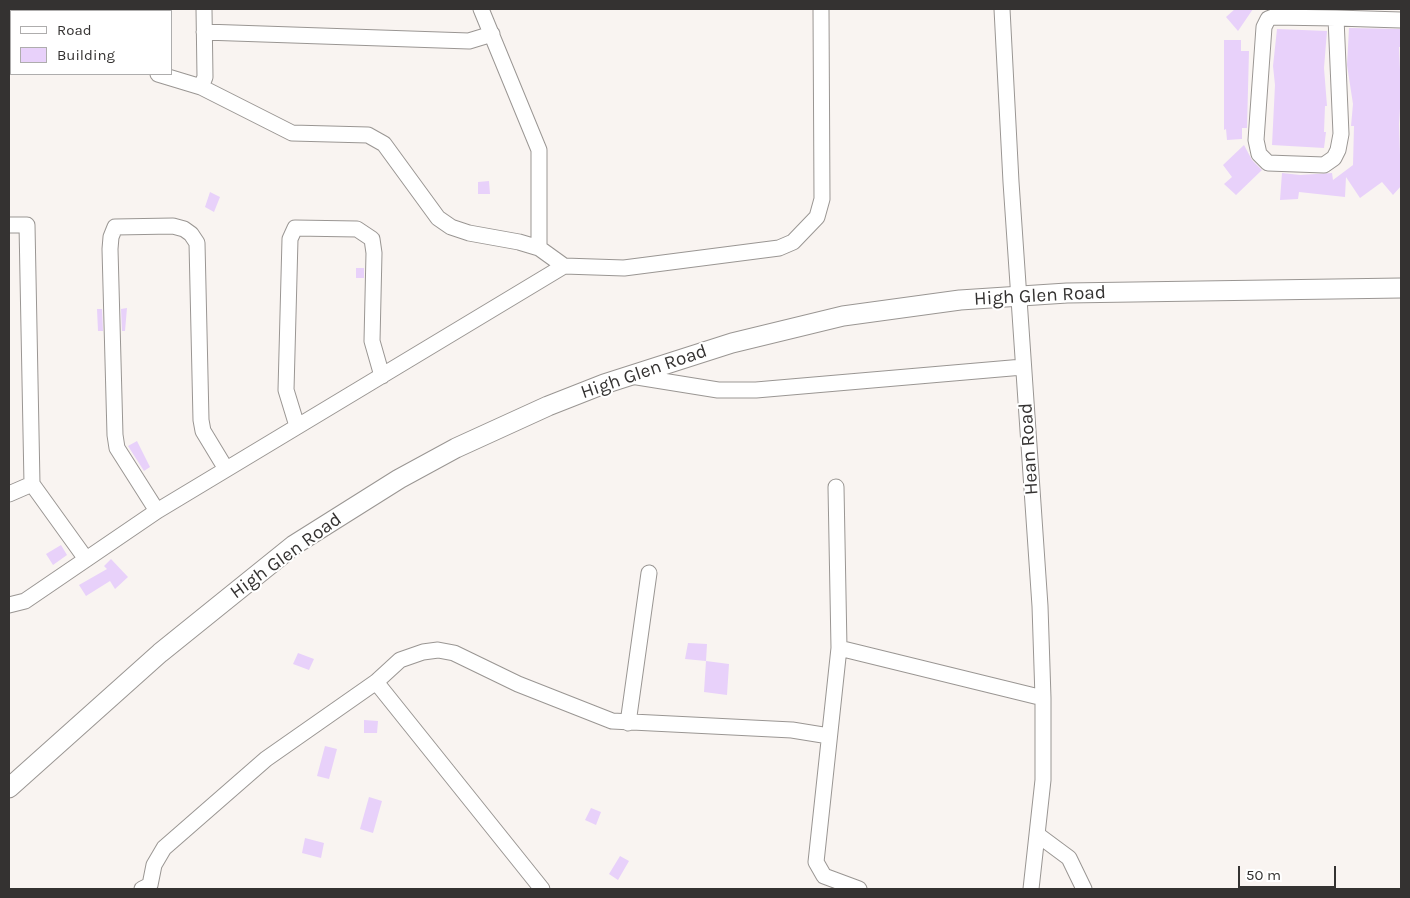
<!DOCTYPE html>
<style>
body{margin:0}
#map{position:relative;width:1410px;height:898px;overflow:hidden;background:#f9f4f1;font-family:Karla,sans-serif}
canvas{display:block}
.frame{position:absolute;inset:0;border:10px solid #343231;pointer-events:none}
.legend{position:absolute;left:10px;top:10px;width:162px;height:65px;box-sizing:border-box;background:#fff;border:1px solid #aeadad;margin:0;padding:6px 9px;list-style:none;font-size:15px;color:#343231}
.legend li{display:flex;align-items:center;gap:10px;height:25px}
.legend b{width:25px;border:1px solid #aeadad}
.scale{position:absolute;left:1238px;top:866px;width:98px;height:22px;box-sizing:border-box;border:2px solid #343231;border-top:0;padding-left:6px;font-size:15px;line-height:18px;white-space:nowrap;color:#343231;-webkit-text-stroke:4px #fff;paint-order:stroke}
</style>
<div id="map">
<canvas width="1410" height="898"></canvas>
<div class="frame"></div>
<ul class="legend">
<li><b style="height:6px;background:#fff"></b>Road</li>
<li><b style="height:14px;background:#e8d1fa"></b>Building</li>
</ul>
<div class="scale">50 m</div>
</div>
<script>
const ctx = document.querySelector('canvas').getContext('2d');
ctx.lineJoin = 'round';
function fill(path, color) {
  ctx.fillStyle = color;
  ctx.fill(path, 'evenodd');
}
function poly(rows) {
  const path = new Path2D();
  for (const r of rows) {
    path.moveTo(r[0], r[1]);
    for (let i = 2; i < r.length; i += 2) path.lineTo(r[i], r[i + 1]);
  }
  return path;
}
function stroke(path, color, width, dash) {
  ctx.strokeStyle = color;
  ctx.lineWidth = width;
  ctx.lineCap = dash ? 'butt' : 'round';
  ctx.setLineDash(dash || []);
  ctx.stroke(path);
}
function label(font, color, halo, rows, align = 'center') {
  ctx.font = font + ' Karla,sans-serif';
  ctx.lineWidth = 4;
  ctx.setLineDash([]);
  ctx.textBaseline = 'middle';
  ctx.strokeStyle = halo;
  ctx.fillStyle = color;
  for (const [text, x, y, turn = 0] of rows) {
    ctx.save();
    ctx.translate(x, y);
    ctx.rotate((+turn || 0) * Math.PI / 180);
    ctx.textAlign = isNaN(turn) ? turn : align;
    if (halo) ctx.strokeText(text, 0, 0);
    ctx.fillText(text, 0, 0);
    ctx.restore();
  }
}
fill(poly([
 [1235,9,1253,9,1238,31,1226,17],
 [1349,28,1401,29,1401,47,1399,47,1401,93,1399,124,1401,186,1393,195,1382,182,1360,198,1346,177,1345,197,1299,192,1298,199,1280,200,1282,173,1300,175,1332,173,1333,180,1353,165,1354,126,1351,126,1353,104,1347,65],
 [1277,29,1327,31,1324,68,1327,106,1325,106,1324,132,1326,132,1324,148,1272,145,1275,85,1273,66],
 [1224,40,1241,40,1241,51,1249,51,1247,128,1242,128,1242,139,1227,140,1226,129,1224,130],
 [1244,145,1252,160,1262,170,1236,195,1224,184,1232,177,1223,165],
 [489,181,490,194,478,194,478,182],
 [210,192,220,197,214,212,205,207],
 [356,268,364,268,364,278,356,278],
 [127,308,125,331,122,331,121,309],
 [97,309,102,309,103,331,98,331],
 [137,441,150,467,144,471,128,446],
 [61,545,67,555,53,565,46,554],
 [111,559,128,577,115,589,110,581,86,596,79,585,107,569,104,566],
 [688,643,707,644,706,661,685,659],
 [298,653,314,659,309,670,293,664],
 [706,661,729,664,727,695,704,692],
 [364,720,378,721,377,733,364,733],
 [325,746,337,749,329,779,317,776],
 [369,797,382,801,373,833,360,829],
 [591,808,601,812,596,825,585,820],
 [305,838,324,843,321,858,302,853],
 [620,856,629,861,618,880,609,874]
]), '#e8d1fa');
const minor = poly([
 [481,9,539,150,539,248],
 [1002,9,1011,182,1040,606,1043,698,1043,780,1031,889],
 [101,11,101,9],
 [1336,18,1341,134,1338,150,1334,158,1324,165,1268,163,1259,154,1256,140,1264,27,1268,19,1273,17,1336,18,1401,20],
 [204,32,469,41,492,34],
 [9,64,11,64],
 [158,74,201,87,292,133,368,135,384,144,438,218,451,227,469,233,519,242,539,248,564,266],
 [201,87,205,77,204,9],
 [9,225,27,225,32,484,86,559],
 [631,376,718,390,756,390,1023,367],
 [297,426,286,390,290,239,295,228,357,229,372,239,374,253,372,341,382,376],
 [836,487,839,648,816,862,824,876,859,889],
 [9,494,32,484],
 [157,511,117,448,115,435,110,249,111,237,115,227,173,226,184,229,191,234,197,243,201,420,203,431,226,469],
 [9,605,25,601,157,511,564,266,624,268,779,248,793,242,817,217,822,199,821,9],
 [839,648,1043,698],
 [376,682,542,889],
 [628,723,649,573],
 [1038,835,1069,858,1084,889],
 [142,889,150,885,154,865,164,848,266,759,376,682,400,660,423,652,438,650,454,653,518,684,612,721,792,730,829,736]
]);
const major = poly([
 [9,788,160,653,294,545,399,479,456,448,548,406,604,384,732,343,843,316,960,300,1067,293,1401,288]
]);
stroke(minor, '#9a9693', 17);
stroke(major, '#9a9693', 21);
stroke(minor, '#fff', 15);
stroke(major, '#fff', 19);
label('19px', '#343231', '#fff', [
 ["High Glen Road",1040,296,-3],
 ["High Glen Road",644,372,-19],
 ["Hean Road",1029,449,-94],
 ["High Glen Road",286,556,-36]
]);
</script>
